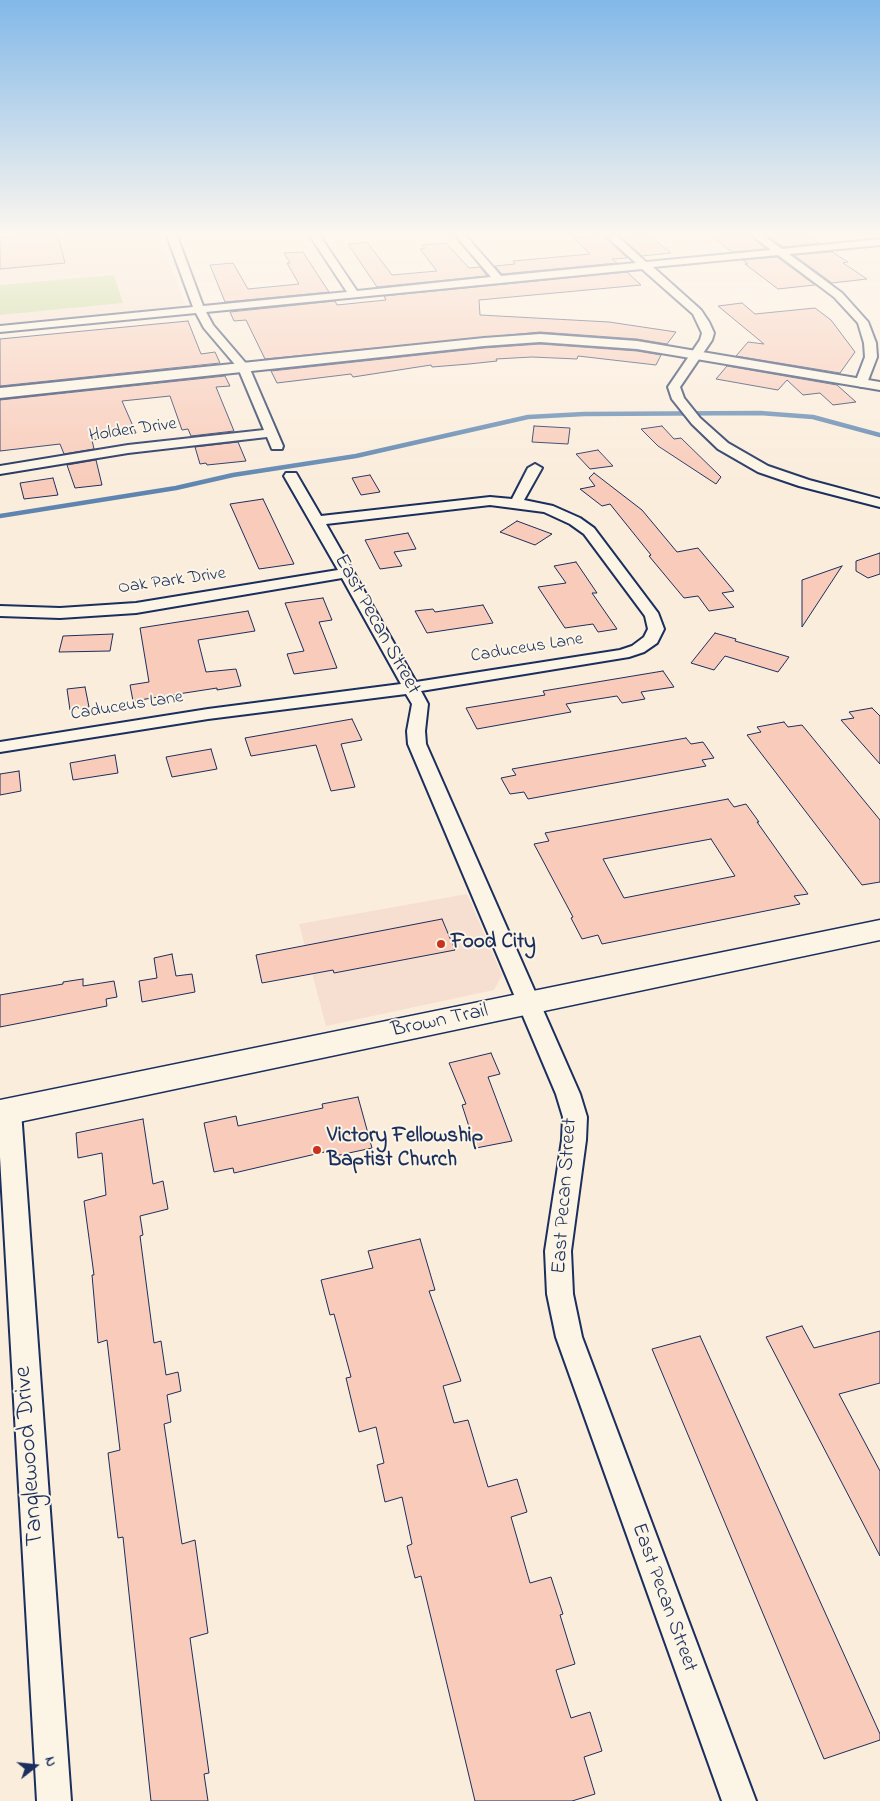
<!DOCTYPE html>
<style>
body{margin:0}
#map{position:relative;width:880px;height:1801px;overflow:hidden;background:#fbeddc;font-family:"Indie Flower",sans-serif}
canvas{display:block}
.north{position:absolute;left:10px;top:1741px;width:50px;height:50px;-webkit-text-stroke:4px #fcf5e5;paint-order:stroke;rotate:74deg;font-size:14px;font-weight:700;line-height:20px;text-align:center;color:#1b2f5e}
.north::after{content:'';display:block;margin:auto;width:18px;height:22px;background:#1b2f5e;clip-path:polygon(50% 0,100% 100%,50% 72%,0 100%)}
</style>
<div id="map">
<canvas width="880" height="1801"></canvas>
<div class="north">N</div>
</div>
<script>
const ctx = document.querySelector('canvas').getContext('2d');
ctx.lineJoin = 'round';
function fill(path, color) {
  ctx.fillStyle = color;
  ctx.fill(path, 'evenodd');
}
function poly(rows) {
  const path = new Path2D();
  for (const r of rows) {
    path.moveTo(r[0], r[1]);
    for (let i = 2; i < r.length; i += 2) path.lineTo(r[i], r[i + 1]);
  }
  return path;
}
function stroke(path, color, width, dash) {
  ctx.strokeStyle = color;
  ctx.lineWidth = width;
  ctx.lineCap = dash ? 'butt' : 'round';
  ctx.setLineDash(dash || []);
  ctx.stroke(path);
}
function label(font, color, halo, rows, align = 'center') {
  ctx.font = font + ' "Indie Flower",sans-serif';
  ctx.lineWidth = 4;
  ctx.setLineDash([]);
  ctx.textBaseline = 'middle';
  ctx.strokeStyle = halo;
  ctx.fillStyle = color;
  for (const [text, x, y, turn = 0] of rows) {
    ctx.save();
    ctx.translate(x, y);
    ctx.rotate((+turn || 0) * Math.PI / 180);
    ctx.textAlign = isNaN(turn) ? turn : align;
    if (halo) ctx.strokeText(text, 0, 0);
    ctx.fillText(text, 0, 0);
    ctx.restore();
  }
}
fill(poly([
 [0,236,159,236,186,306,0,324],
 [467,894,502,975,494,990,326,1026,299,924]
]), '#f6dfd0');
fill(poly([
 [114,275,123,303,0,315,0,285]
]), '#bbd48a');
stroke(poly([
 [0,516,176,488,233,475,356,456,528,417,584,414,760,413,813,417,880,435]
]), '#5d85b0', 4.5);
const building = poly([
 [21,236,58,236,65,263,0,269,0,238,21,236],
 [593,236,604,236,627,258,612,259,617,263,502,274,495,266,515,264,513,261,590,254,573,238,593,236],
 [620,236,650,236,671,253,642,256,620,236],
 [711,236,751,236,766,249,732,252,711,236],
 [767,236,808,236,819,243,783,247,767,236],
 [367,242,392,275,437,271,420,249,425,248,422,245,446,243,469,268,480,267,487,276,377,287,348,244,367,242],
 [303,252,329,292,225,302,210,265,233,263,248,289,299,284,287,263,290,263,284,253,303,252],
 [832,252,848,262,843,263,867,279,832,283,794,255,832,252],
 [777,257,815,285,778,289,745,264,748,264,743,260,777,257],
 [627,272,641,285,479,300,480,315,609,322,676,332,667,344,637,339,540,332,265,359,246,320,234,321,230,312,335,301,337,305,386,300,384,296,627,272],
 [742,303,755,314,815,308,831,320,855,352,840,373,736,356,748,342,764,344,718,306,742,303],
 [188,321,201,354,215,352,220,363,0,386,0,339,188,321],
 [540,344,637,351,661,355,656,365,578,356,577,359,532,357,496,359,497,361,469,364,432,367,431,365,353,377,351,374,277,383,271,371,484,348,540,344],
 [727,366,837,385,856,402,833,405,820,393,803,395,787,380,778,390,716,379,727,366],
 [225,376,230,386,216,387,234,431,191,436,188,429,182,430,170,396,122,401,136,433,92,440,94,449,64,454,60,444,0,451,0,400,225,376],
 [534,426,570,428,568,444,532,442,534,426],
 [662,426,674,439,681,438,721,477,716,484,658,446,641,429,662,426],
 [238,442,246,461,207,465,206,463,200,464,195,447,238,442],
 [598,450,613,466,590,469,576,454,598,450],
 [96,460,102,485,75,488,67,465,96,460],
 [594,473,642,510,677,552,698,548,734,591,722,593,734,607,709,611,698,596,684,598,649,556,651,555,610,504,602,506,580,489,595,486,589,478,594,473],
 [370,475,380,492,361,495,352,478,370,475],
 [53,478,58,495,24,499,20,483,53,478],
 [263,499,294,564,259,569,230,504,263,499],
 [517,521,552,534,535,545,500,532,517,521],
 [408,533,416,549,394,552,402,566,380,569,365,540,408,533],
 [880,553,880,574,868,578,856,571,856,561,880,553],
 [576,562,597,593,592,593,617,629,598,632,593,624,565,628,538,587,566,583,554,566,576,562],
 [842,566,802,627,802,580,842,566],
 [323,598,332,620,319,622,337,668,294,674,287,654,304,651,285,603,323,598],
 [483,605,493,623,427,633,415,611,433,609,435,612,483,605],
 [248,611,255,631,198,640,206,672,236,669,241,686,217,690,217,688,133,701,130,685,149,682,140,628,248,611],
 [715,633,736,639,735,641,789,657,778,672,725,656,714,670,691,663,715,633],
 [113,634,110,651,59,652,63,636,113,634],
 [663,671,674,687,641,692,645,699,622,703,617,696,566,704,571,712,477,729,466,708,545,695,543,691,663,671],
 [85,687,89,707,70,710,67,689,85,687],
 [872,708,880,716,880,764,841,720,854,718,849,712,872,708],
 [352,719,362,740,341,744,355,787,331,791,316,745,251,756,245,738,352,719],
 [784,722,788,727,802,725,880,820,880,882,862,885,747,735,761,732,757,727,784,722],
 [686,738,691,744,703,742,714,758,702,760,706,766,528,799,524,792,510,794,501,778,516,775,512,769,686,738],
 [211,749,217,769,172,777,166,757,211,749],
 [115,755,118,773,73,780,70,763,115,755],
 [19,771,21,791,0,795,0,774,19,771],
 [728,799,734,807,746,804,759,822,757,822,808,894,794,896,800,904,602,944,598,935,582,939,571,918,573,917,534,844,549,841,545,833,728,799],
 [711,839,735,876,624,898,603,859,711,839],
 [442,919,455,950,334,973,333,970,262,983,256,955,442,919],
 [172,954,176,976,192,974,195,992,142,1002,139,981,157,978,154,958,172,954],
 [83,979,83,986,114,981,117,997,106,999,107,1006,0,1027,0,995,63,984,63,982,83,979],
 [491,1053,500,1074,488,1077,512,1141,476,1148,462,1105,466,1104,449,1063,491,1053],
 [358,1097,372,1148,335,1156,333,1150,234,1173,233,1168,214,1172,204,1123,236,1116,238,1126,323,1108,322,1104,358,1097],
 [143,1119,153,1184,163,1181,168,1209,140,1216,143,1235,140,1236,154,1343,161,1341,166,1375,178,1372,181,1391,167,1395,171,1422,164,1424,182,1544,195,1540,208,1633,190,1638,209,1773,204,1774,208,1801,151,1801,123,1537,118,1538,108,1453,120,1450,107,1340,98,1343,92,1275,94,1275,84,1201,106,1195,102,1153,78,1158,76,1133,143,1119],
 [420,1239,435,1290,429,1291,461,1381,443,1386,454,1423,468,1420,488,1487,517,1479,527,1512,511,1517,530,1583,551,1577,563,1614,560,1615,575,1664,556,1670,571,1718,590,1712,602,1751,584,1757,595,1794,572,1801,475,1801,421,1576,415,1578,407,1546,412,1544,402,1497,385,1502,377,1465,384,1463,376,1427,359,1432,346,1378,351,1377,334,1314,330,1315,321,1280,373,1268,368,1251,420,1239],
 [802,1326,814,1348,880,1331,880,1383,839,1394,880,1471,880,1556,766,1337,802,1326],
 [700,1336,880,1734,880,1740,824,1759,652,1349,700,1336]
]);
fill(building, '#f8cbba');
stroke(building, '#1b2f5e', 1);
const minor = poly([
 [167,236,177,236,203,306,347,292,310,236,320,236,357,291,491,277,456,236,466,236,501,276,636,263,606,236,617,236,646,262,771,250,753,236,764,236,782,249,880,239,880,245,789,254,842,293,868,322,876,343,877,357,867,383,861,387,855,383,865,357,864,343,858,323,834,297,778,255,653,267,701,310,709,322,714,333,712,340,680,387,684,398,700,418,728,443,768,466,809,480,880,499,880,507,799,486,758,472,718,449,692,424,672,399,668,387,700,340,702,333,693,314,642,269,206,312,213,325,249,367,283,446,282,449,272,449,267,437,128,453,0,474,0,466,128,445,264,430,238,368,204,328,196,313,0,332,0,326,193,307,167,236],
 [535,464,542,468,524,500,553,506,580,518,594,528,658,613,664,629,657,643,644,652,629,657,421,691,428,704,425,731,426,744,580,1094,587,1117,586,1140,571,1251,573,1294,582,1337,756,1801,722,1801,556,1337,547,1294,545,1251,562,1140,563,1117,556,1094,408,744,407,731,412,704,406,694,208,719,0,752,0,742,208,709,401,684,342,578,136,613,60,618,0,616,0,606,60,608,136,603,338,570,284,476,286,473,296,473,321,516,490,497,512,499,528,468,535,464],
 [490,505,544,512,570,524,584,534,645,616,648,629,644,637,632,646,620,650,416,682,326,524,490,505],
 [9,1102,17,1104,21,1111,71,1801,37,1801,0,1157,0,1106,9,1102]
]);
const tertiary = poly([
 [540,334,637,341,880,382,880,390,637,349,540,342,484,346,0,398,0,388,484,338,540,334]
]);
const secondary = poly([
 [880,920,880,940,0,1126,0,1100,880,920]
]);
stroke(minor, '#1b2f5e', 4);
stroke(tertiary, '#1b2f5e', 4);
stroke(secondary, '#1b2f5e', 3);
fill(minor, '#fcf5e5');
fill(tertiary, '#fcf5e5');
fill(secondary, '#fcf5e5');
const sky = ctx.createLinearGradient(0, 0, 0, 488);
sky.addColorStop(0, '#82b8e8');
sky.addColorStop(0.48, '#fdf7ef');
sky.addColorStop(1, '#fdf7ef00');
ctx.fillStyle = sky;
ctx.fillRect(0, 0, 880, 488);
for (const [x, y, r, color] of [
 [441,944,5,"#c8321e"],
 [317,1150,5,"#c8321e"]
]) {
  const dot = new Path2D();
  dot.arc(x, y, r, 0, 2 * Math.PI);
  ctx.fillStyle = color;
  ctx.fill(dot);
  stroke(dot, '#fcf5e5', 2);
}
label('18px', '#1b2f5e', '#fcf5e5', [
 ["Holder Drive",133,431,-8],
 ["Oak Park Drive",172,582,-8],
 ["Caduceus Lane",527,649,-9],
 ["Caduceus Lane",127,707,-9]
]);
label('21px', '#1b2f5e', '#fcf5e5', [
 ["East Pecan Street",376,625,61],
 ["Brown Trail",440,1022,-12],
 ["East Pecan Street",566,1196,-86],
 ["East Pecan Street",663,1598,70]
]);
label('bold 21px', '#1b2f5e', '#fcf5e5', [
 ["Food City",451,944],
 ["Victory Fellowship",327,1138],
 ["Baptist Church",327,1162]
], 'left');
label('25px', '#1b2f5e', '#fcf5e5', [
 ["Tanglewood Drive",31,1456,-94]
]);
</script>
